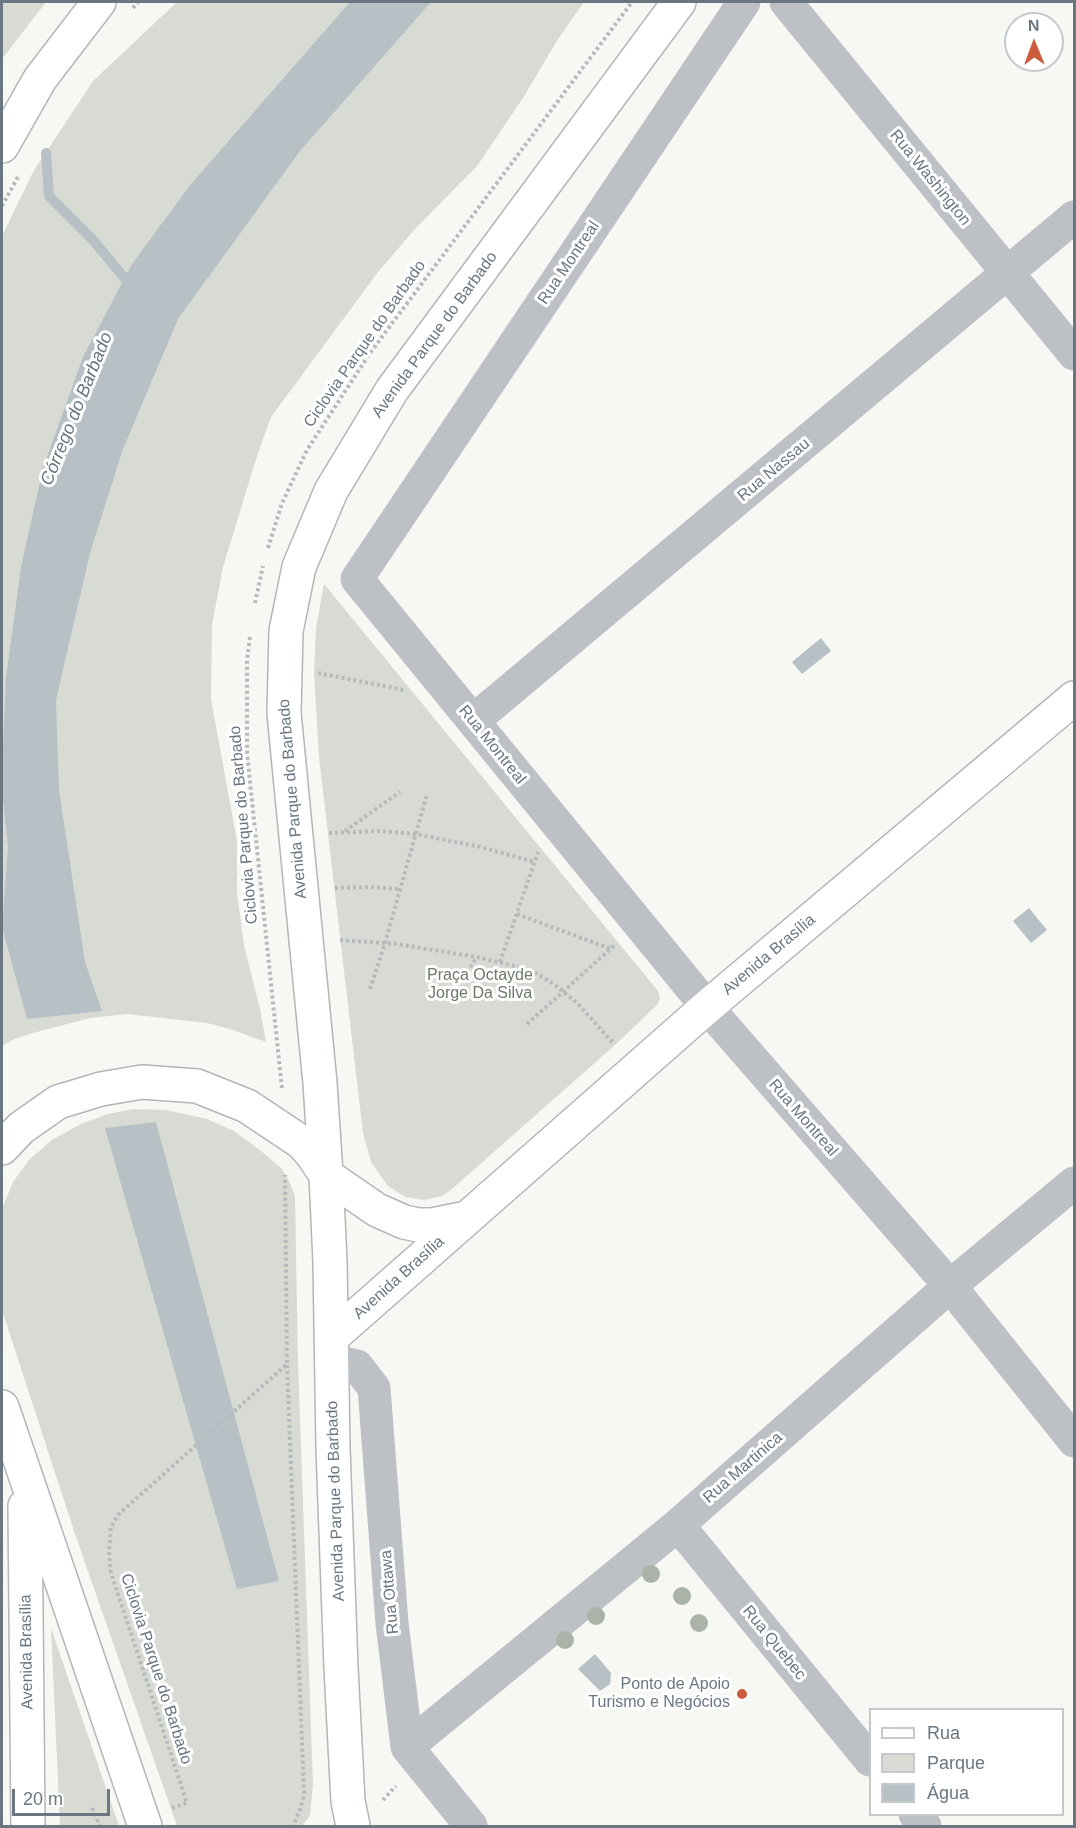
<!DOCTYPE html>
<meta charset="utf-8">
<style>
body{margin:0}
#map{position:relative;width:1076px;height:1828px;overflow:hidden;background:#f7f7f4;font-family:Arial,sans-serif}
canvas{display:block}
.frame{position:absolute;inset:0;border:3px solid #6a7782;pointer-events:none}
.legend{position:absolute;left:869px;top:1708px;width:195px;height:108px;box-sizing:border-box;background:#fff;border:2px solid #c3c9cd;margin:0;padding:8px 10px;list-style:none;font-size:18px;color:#6a7782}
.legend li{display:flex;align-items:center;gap:12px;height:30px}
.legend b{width:30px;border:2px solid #c3c9cd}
.north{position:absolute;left:1004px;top:12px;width:60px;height:60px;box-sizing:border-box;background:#fff;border:2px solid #c3c9cd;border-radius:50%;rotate:359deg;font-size:16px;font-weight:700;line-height:24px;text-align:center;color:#6a7782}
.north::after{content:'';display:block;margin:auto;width:21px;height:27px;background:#cd5c3e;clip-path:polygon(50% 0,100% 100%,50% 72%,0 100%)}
.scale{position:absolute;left:12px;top:1789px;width:98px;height:27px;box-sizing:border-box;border:3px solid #6a7782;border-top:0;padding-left:8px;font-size:18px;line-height:21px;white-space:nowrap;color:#6a7782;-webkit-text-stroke:4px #fff;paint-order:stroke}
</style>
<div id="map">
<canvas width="1076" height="1828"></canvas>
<div class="frame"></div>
<ul class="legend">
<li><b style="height:8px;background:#fff"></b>Rua</li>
<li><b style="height:16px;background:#d7dbd4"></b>Parque</li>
<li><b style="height:16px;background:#b7c1c5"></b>Água</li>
</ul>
<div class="north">N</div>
<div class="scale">20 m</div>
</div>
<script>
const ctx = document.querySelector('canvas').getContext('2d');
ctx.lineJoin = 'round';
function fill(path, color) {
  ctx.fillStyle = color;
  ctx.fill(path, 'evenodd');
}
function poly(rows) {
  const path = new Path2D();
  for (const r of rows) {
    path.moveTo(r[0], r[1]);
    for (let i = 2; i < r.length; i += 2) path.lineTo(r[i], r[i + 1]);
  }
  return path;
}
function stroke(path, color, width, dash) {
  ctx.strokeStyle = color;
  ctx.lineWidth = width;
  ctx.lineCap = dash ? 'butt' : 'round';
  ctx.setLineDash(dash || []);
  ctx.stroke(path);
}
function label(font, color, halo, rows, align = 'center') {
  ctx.font = font + ' Arial,sans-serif';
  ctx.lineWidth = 6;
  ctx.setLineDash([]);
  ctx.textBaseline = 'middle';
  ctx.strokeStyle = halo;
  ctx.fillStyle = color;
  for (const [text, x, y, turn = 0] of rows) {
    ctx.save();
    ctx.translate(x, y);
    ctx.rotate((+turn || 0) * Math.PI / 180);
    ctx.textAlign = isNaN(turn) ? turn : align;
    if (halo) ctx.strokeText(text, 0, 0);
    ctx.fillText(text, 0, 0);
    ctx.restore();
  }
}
fill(poly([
 [2,2,46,2,2,59],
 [177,2,584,2,558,39,523,98,477,166,415,229,378,272,271,417,257,456,223,567,212,625,211,699,237,841,237,892,244,945,260,1009,266,1042,233,1030,207,1023,127,1014,90,1018,33,1033,14,1039,2,1046,2,236,33,172,93,81],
 [324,584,658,991,660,998,658,1004,615,1045,452,1189,442,1196,424,1200,405,1197,388,1186,371,1162,363,1133,319,757,314,672,316,628],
 [133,1109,166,1110,207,1119,234,1131,261,1151,281,1168,289,1181,295,1196,298,1362,313,1785,310,1816,302,1826,177,1826,75,1534,2,1310,2,1209,13,1182,29,1160,52,1140,81,1124,108,1114],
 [51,1628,119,1826,60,1826]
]), '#d7dbd4');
fill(poly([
 [350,2,431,2,300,151,178,319,123,449,90,553,56,700,59,790,85,962,102,1011,27,1019,2,927,8,848,2,790,2,770,6,678,21,567,43,468,83,357,132,264,191,184],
 [821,638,831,651,802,674,792,662],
 [1029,908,1047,930,1031,943,1013,921],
 [156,1122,279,1581,237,1589,105,1128],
 [595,1654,611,1673,610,1684,600,1691,578,1669]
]), '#b7c1c5');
stroke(poly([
 [46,153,49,196,93,240,133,288]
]), '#b7c1c5', 10);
const secondary = poly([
 [2,146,40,79,99,2],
 [2,1148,21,1128,58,1102,101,1089,142,1082,197,1086,247,1106,301,1142,312,1154,326,1175,330,1262,333,1448,341,1668,348,1801,353,1826],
 [467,1218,432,1225,418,1225,404,1222,377,1210,326,1175,320,1083,284,713,286,631,299,567,331,491,392,390,679,2],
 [331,1338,707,1007,1074,698],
 [2,1407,145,1826],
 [25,1506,28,1826]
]);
stroke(secondary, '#b2b6ba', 36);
stroke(poly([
 [133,8,138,2],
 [2,206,19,175],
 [268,548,282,503,307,450,370,353,632,2],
 [255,603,263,566],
 [250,637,247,660,247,753,282,1089],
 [318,673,404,690],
 [345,831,400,792],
 [329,833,378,831,416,834,481,847,534,862],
 [335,888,368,887,401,889],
 [517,914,611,949],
 [340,940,396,944,427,949,477,957,519,967,537,974,554,984,578,1004,614,1044],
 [500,962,538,852],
 [370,989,385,943,427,794],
 [450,997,477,957],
 [527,1024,616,944],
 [287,1365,304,1794,301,1807,293,1826],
 [383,1800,396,1786],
 [92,1808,100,1826],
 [172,1808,187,1803,111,1573,109,1552,111,1527,118,1515,287,1364,285,1175]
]), '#b7babc', 4, [3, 3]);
stroke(poly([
 [744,2,357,579,707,1007,950,1286,1074,1441],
 [786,2,1074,354],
 [473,721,1074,217],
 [331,1360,357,1366,374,1388,392,1623,407,1747,471,1826],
 [678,1525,870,1760],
 [407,1747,678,1525,950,1286,1074,1183],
 [915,1814,925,1826]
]), '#bdc0c4', 33);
stroke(secondary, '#fff', 33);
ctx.fillStyle = '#abb2a7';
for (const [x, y] of [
 [651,1574],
 [682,1596],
 [596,1616],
 [699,1623],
 [565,1640]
]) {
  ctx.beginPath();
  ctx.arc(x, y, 9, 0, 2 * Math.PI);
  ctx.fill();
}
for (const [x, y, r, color] of [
 [742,1694,6,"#cd5c3e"]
]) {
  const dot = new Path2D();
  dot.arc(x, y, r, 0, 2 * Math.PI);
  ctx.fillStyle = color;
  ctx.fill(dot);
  stroke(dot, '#fff', 2);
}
label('16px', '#6a7782', '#fff', [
 ["Rua Washington",930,178,51],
 ["Rua Montreal",569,263,-56],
 ["Avenida Parque do Barbado",435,335,-54],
 ["Ciclovia Parque do Barbado",365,344,-55],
 ["Rua Nassau",774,470,-40],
 ["Rua Montreal",492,745,51],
 ["Avenida Parque do Barbado",293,799,-95],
 ["Ciclovia Parque do Barbado",244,825,-95],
 ["Avenida Brasília",769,955,-40],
 ["Rua Montreal",803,1118,49],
 ["Avenida Brasília",399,1278,-42],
 ["Rua Martinica",743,1468,-41],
 ["Avenida Parque do Barbado",336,1501,-92],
 ["Rua Ottawa",390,1592,-95],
 ["Rua Quebec",774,1643,51],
 ["Avenida Brasília",27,1652,-91],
 ["Ciclovia Parque do Barbado",156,1669,72]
]);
label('16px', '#6c7a68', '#fff', [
 ["Praça Octayde",480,976],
 ["Jorge Da Silva",480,994]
]);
label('16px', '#6a7782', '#fff', [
 ["Ponto de Apoio",730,1685],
 ["Turismo e Negócios",730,1703]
], 'right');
label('italic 18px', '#66777e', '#fff', [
 ["Córrego do Barbado",77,409,-68]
]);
</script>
